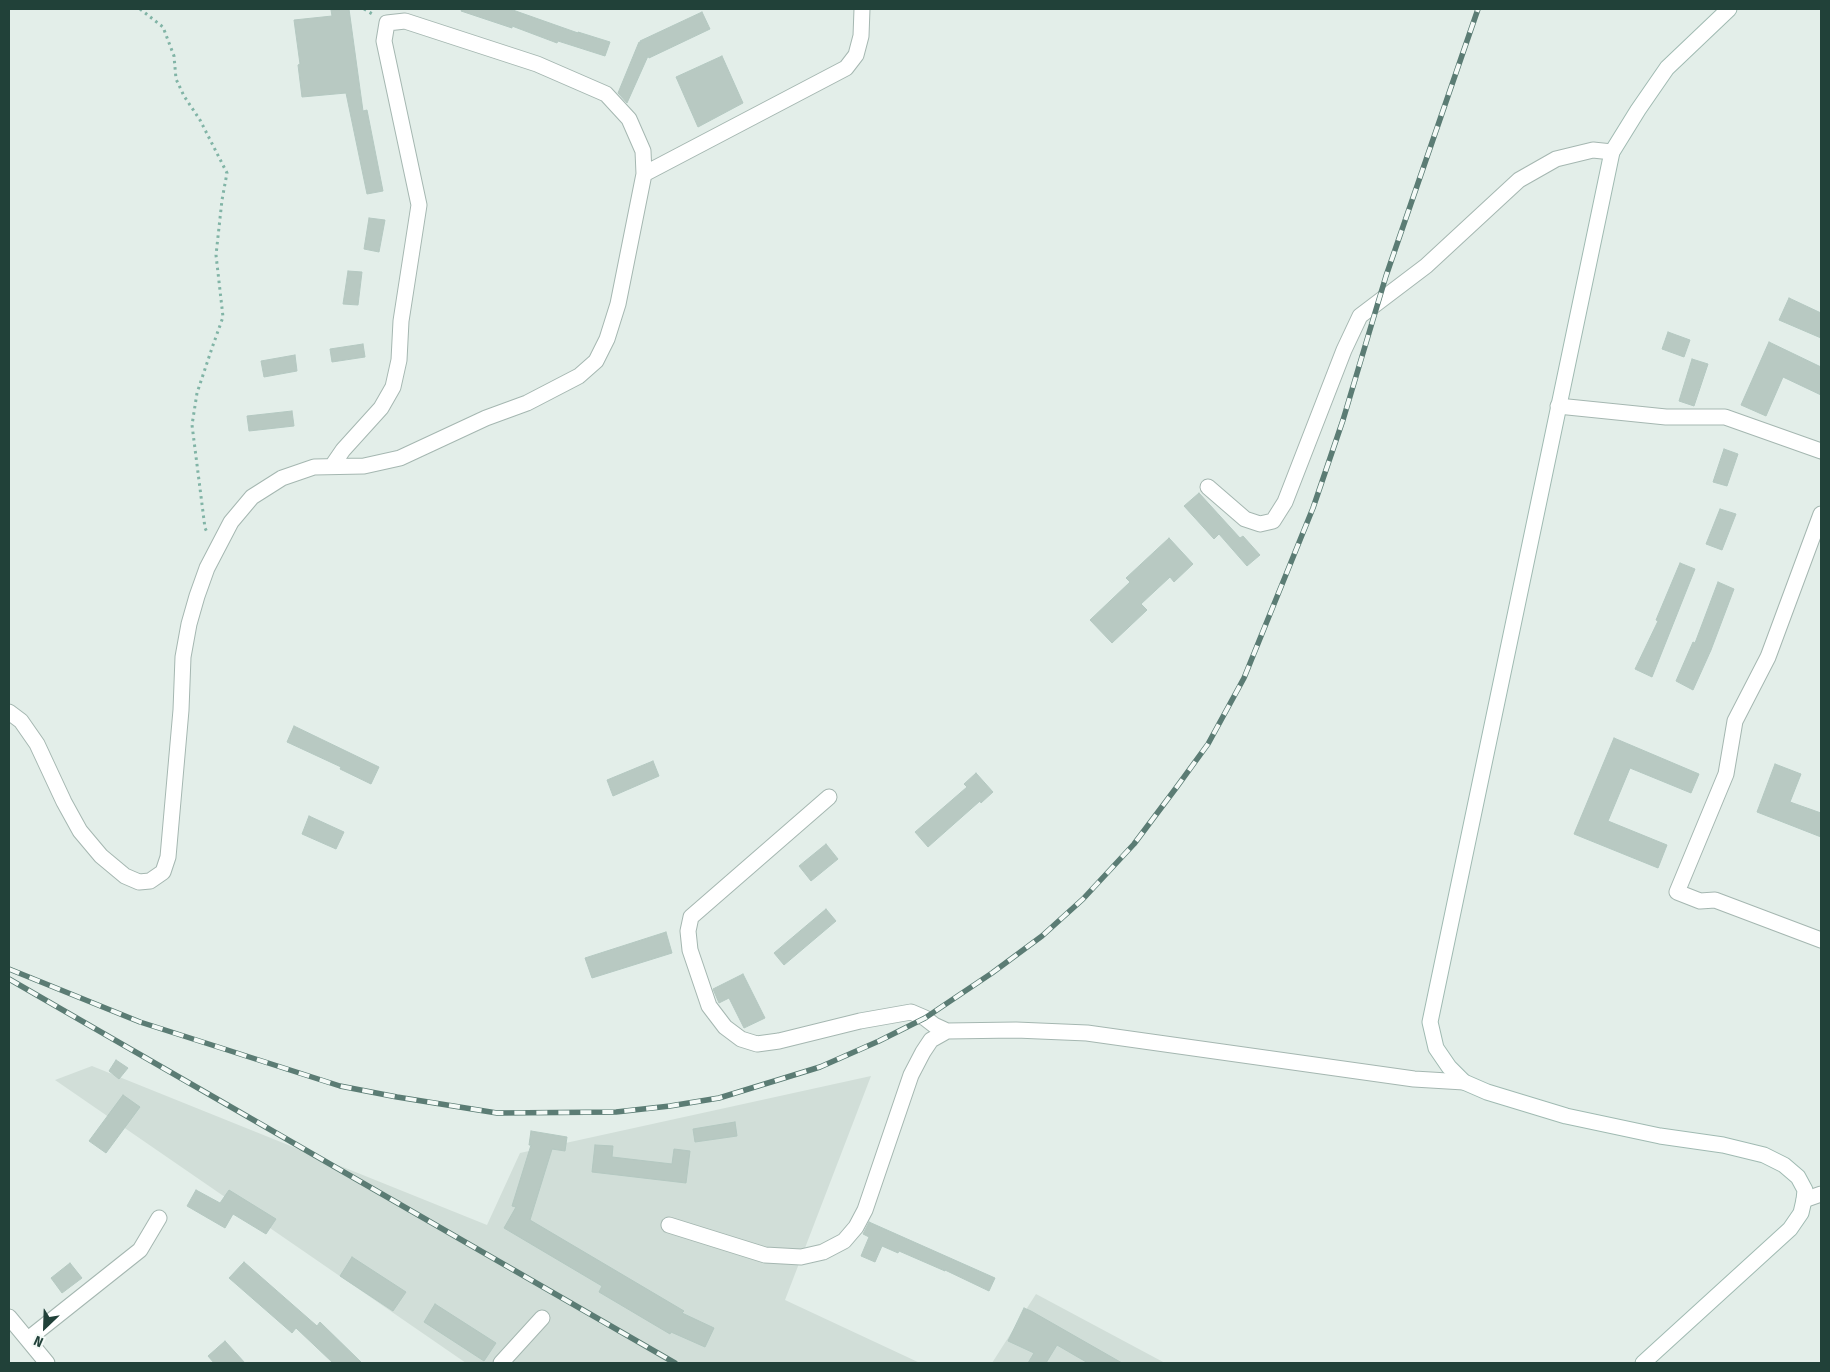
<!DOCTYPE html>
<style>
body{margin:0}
#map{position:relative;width:1830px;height:1372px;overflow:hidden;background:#e3eee9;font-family:"Fira Sans Condensed",sans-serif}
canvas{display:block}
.frame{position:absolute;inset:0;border:10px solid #214139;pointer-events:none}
.north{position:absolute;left:20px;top:1302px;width:50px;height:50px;-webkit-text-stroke:4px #f4faf7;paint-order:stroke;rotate:204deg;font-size:14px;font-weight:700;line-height:20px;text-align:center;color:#214139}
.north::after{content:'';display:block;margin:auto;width:18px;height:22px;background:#214139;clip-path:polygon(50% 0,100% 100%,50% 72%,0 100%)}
</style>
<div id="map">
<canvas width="1830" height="1372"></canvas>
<div class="frame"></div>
<div class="north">N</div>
</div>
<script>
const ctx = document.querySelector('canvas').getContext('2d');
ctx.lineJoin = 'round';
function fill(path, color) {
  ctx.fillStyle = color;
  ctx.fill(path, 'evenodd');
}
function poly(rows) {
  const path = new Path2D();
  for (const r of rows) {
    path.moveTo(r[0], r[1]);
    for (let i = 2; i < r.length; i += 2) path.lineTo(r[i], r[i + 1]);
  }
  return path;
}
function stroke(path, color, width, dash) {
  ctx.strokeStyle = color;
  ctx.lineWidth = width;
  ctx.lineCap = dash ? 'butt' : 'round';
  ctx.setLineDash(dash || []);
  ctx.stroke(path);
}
fill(poly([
 [92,1066,487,1225,520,1153,871,1076,785,1300,920,1363,466,1363,55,1080],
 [1036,1294,1165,1363,992,1363]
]), '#d1ded8');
const building = poly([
 [349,9,363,111,367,110,383,191,367,194,346,93,302,97,298,65,300,64,294,20,332,16,331,10,349,9],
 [462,9,510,9,578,33,578,32,610,42,605,56,558,41,557,43,512,26,512,28,461,11,462,9],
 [702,12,710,29,649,58,648,56,627,103,618,93,639,42,641,43,640,41,702,12],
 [722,56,743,103,698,127,676,77,722,56],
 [369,218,385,220,379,252,364,249,369,218],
 [348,271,362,272,358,305,343,304,348,271],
 [1789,298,1821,313,1821,338,1779,320,1789,298],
 [1668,332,1690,340,1684,357,1662,349,1668,332],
 [1769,342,1821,367,1821,395,1783,377,1766,416,1741,405,1769,342],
 [363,344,365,357,332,362,330,349,363,344],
 [295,355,297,371,264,377,261,361,295,355],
 [1692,359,1708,364,1694,406,1679,401,1692,359],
 [292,411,294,426,249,431,247,416,292,411],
 [1724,449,1738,454,1727,486,1713,482,1724,449],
 [1199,493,1240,538,1243,536,1260,555,1247,566,1219,534,1214,539,1184,506,1199,493],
 [1720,509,1736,514,1722,550,1706,544,1720,509],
 [1169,538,1193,564,1174,582,1170,577,1141,604,1147,610,1112,643,1090,620,1130,582,1126,578,1169,538],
 [1680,563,1695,569,1652,677,1635,669,1658,621,1656,620,1680,563],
 [1718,582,1734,589,1711,650,1693,690,1676,681,1693,642,1695,643,1718,582],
 [294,726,379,767,371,784,340,769,341,767,287,742,294,726],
 [1614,738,1699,774,1691,793,1630,768,1608,821,1667,845,1658,868,1574,834,1614,738],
 [653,761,659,776,613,796,607,780,653,761],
 [1775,764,1801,774,1790,802,1821,813,1821,837,1757,812,1775,764],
 [976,773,993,792,981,803,980,801,928,847,915,832,967,787,964,784,976,773],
 [309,816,344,832,336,849,302,834,309,816],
 [826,844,838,859,811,881,799,866,826,844],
 [826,909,836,921,784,965,774,953,826,909],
 [666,932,672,953,592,978,585,958,666,932],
 [743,974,765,1018,744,1028,729,998,719,1003,713,989,743,974],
 [116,1060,128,1068,119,1079,109,1071,116,1060],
 [123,1095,140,1107,106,1153,89,1141,123,1095],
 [735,1122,737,1136,695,1142,693,1129,735,1122],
 [531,1131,567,1137,565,1151,552,1149,530,1220,684,1311,682,1313,714,1328,705,1347,671,1332,670,1334,599,1292,602,1286,504,1228,516,1207,512,1206,531,1145,529,1145,531,1131],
 [595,1145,613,1146,612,1157,672,1164,674,1149,690,1151,686,1183,592,1172,595,1145],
 [196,1190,220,1203,229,1190,276,1219,266,1234,233,1214,225,1228,187,1206,196,1190],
 [869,1222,995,1278,989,1291,945,1270,945,1271,899,1251,898,1253,882,1246,875,1262,861,1256,869,1237,863,1234,869,1222],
 [352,1257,406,1292,393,1311,340,1276,352,1257],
 [244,1262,317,1326,320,1322,362,1363,333,1363,296,1328,292,1333,229,1278,244,1262],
 [70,1263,82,1278,62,1293,51,1278,70,1263],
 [435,1304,496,1343,484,1361,424,1322,435,1304],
 [1024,1308,1031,1311,1122,1363,1088,1363,1057,1345,1046,1363,1028,1363,1034,1353,1008,1341,1024,1308],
 [225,1341,245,1363,214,1363,208,1356,225,1341]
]);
fill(building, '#b8c9c2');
stroke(building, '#b4c8c1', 1);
const street = poly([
 [1558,406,1666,417,1725,417,1821,451],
 [332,466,343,450,381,408,393,387,399,360,401,321,419,205,384,41,387,23,405,21,537,64,606,94,629,119,643,151,644,174],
 [1208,487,1245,519,1260,524,1273,521,1285,502,1344,350,1360,316,1426,266,1519,180,1556,159,1593,150,1612,152],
 [1821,514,1768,657,1735,721,1726,774,1677,892,1700,901,1715,900,1821,940],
 [9,712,21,721,37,744,64,802,80,831,101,856,125,876,139,882,150,881,163,872,168,857,181,710,183,657,189,624,197,596,207,568,231,522,252,497,282,478,314,467,364,466,400,458,486,418,527,403,579,376,596,361,607,339,618,304,644,174,846,68,856,55,861,36,862,9],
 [829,797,691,917,688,931,690,950,709,1006,725,1027,741,1039,757,1044,779,1041,860,1021,911,1012,925,1018,934,1025,947,1031,1016,1030,1087,1033,1414,1079,1464,1082],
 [1804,1200,1821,1194],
 [669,1225,765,1255,801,1257,823,1252,844,1241,856,1227,865,1210,911,1075,923,1052,931,1040,947,1031],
 [9,1317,47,1363],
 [28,1339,140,1250,159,1218],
 [501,1363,542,1318]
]);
const secondary = poly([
 [1643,1363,1790,1229,1801,1213,1804,1200,1805,1190,1798,1177,1784,1165,1764,1155,1723,1145,1660,1136,1566,1116,1487,1092,1464,1082,1449,1067,1436,1048,1430,1022,1612,152,1638,110,1667,68,1729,9]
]);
stroke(street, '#a5b7b1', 17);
stroke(secondary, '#a0bab2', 17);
stroke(poly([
 [140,9,163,27,174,56,176,79,184,96,200,120,227,173,222,200,216,255,223,317,212,348,197,393,192,425,205,528,208,534],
 [364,9,374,15]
]), '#81b4a6', 3, [2.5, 4]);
stroke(street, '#fff', 15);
stroke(secondary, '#fff', 15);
const rail = poly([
 [9,969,140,1022,340,1086,397,1097,497,1113,616,1112,670,1106,719,1098,820,1067,879,1041,925,1018,992,973,1042,936,1083,899,1134,844,1176,788,1208,744,1244,678,1313,508,1343,420,1386,276,1478,9],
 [9,979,675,1363]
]);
stroke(rail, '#5b7c74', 5.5);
stroke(rail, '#f4faf7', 4, [11]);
</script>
